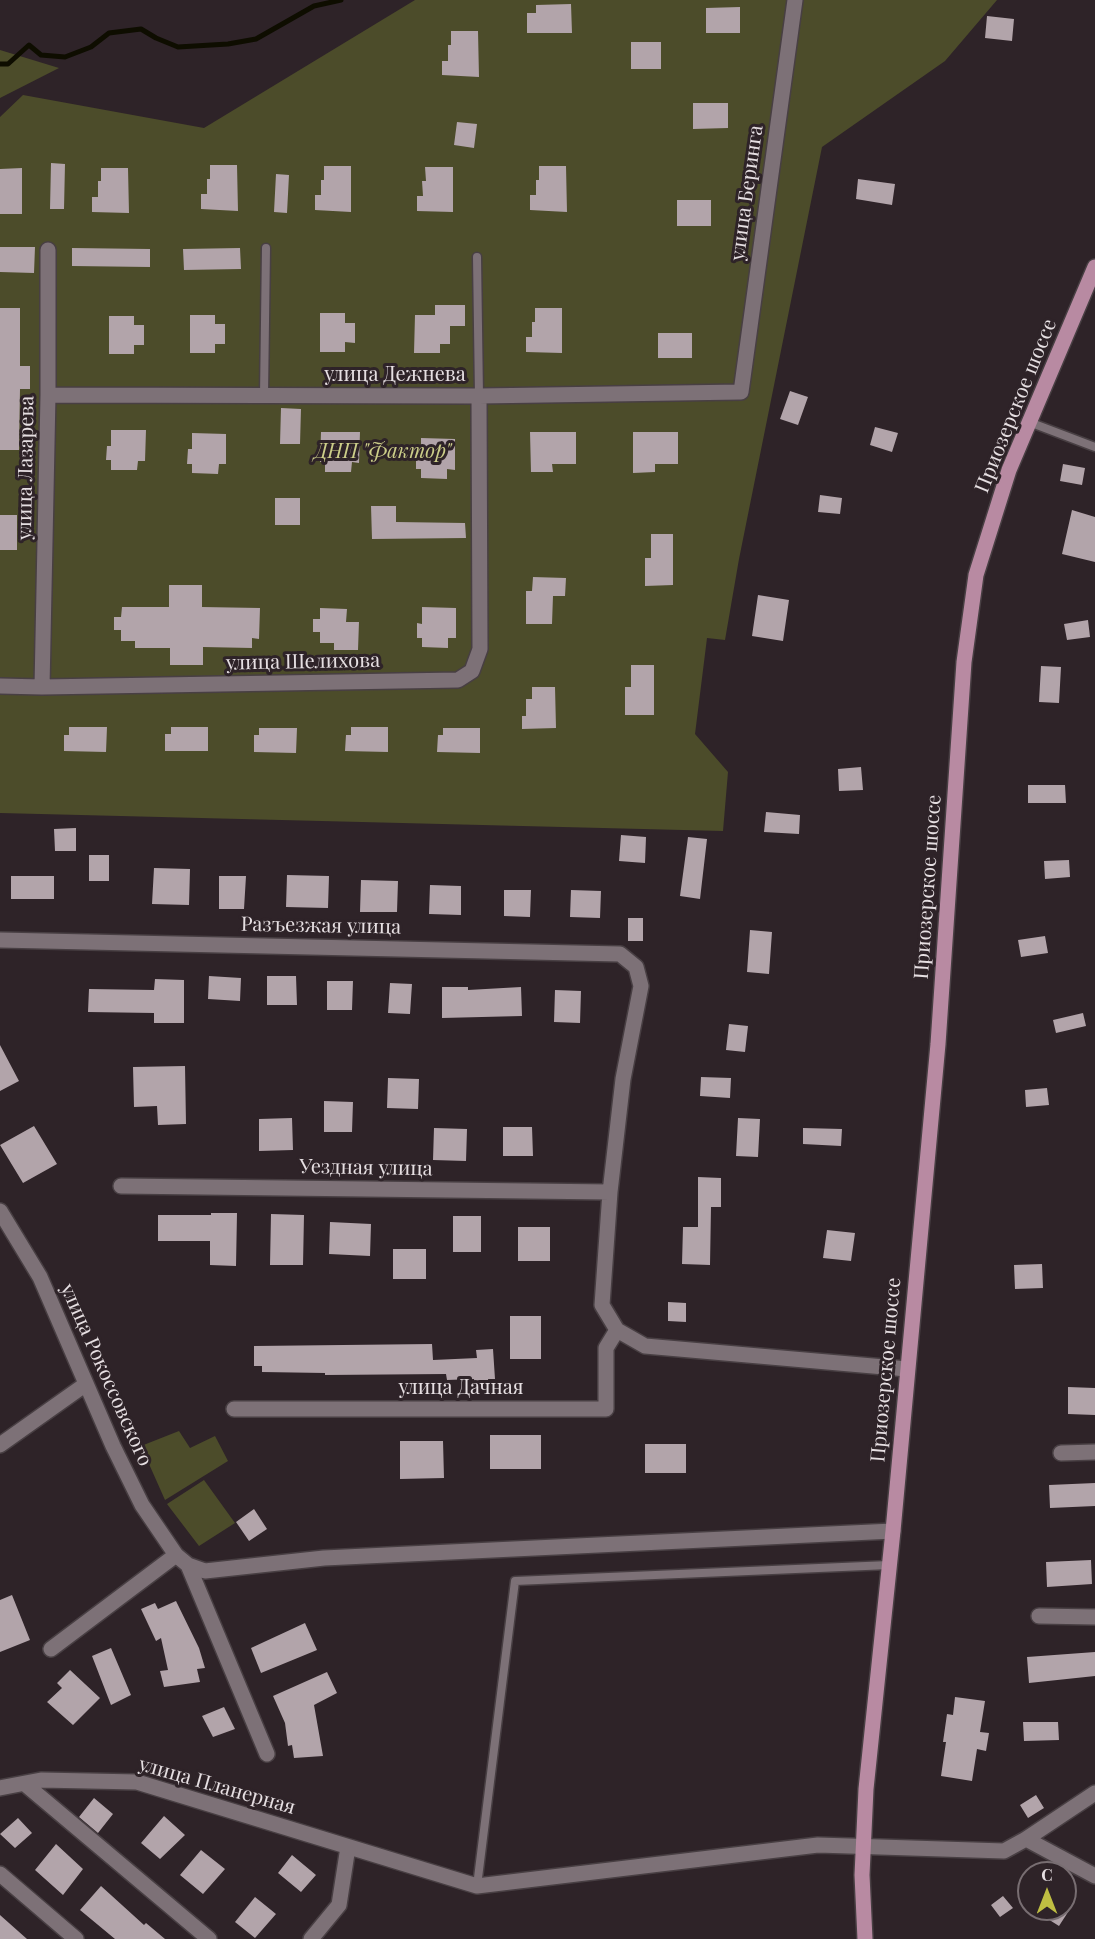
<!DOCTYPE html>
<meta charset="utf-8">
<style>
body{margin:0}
#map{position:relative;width:1095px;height:1939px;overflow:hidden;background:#2e2328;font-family:"Playfair Display",serif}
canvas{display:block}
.north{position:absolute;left:1017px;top:1861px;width:60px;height:60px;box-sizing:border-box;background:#2e2328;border:2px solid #786e72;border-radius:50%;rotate:0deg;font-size:16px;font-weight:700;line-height:24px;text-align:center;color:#e6dfe2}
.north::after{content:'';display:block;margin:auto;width:21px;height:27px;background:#bfbe42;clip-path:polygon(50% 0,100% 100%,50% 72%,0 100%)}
</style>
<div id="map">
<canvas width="1095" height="1939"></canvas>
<div class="north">С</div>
</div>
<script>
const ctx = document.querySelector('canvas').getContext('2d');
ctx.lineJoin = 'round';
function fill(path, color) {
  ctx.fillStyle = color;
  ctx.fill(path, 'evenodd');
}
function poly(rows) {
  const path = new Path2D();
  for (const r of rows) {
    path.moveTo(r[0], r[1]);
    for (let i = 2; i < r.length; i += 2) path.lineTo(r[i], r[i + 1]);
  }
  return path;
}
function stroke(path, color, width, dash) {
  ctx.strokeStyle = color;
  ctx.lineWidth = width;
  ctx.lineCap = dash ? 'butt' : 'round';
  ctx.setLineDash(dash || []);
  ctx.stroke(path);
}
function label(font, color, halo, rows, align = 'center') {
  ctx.font = font + ' "Playfair Display",serif';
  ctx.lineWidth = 6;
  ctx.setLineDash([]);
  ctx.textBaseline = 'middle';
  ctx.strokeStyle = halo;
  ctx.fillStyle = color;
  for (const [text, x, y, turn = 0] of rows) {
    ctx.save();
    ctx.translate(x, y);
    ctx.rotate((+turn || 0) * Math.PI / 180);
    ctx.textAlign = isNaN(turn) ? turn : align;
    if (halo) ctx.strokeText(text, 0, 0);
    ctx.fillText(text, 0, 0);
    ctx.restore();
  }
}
fill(poly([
 [415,0,997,0,945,61,822,147,739,559,725,640,707,638,695,734,728,772,723,831,0,813,0,117,23,95,204,128],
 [0,50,59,68,0,98],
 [179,1431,190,1448,215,1436,228,1461,165,1500,141,1446],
 [204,1480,235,1523,199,1546,167,1504]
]), '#4c4c2a');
stroke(poly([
 [0,64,8,64,29,45,41,55,65,57,91,47,109,33,141,29,156,38,178,47,228,44,256,39,314,6,341,0]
]), '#0e0d00', 5);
fill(poly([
 [571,4,572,33,527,33,527,13,536,13,536,5],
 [740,7,740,33,706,33,706,8],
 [987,16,1014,19,1012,41,985,38],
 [451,31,478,31,479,77,442,75,442,61,448,61,448,45,451,45],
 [631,42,661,42,661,69,631,69],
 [693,103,728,103,728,128,693,129],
 [457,122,477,124,474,148,454,145],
 [51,163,65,164,64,209,50,209],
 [210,165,237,165,238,211,201,209,201,194,207,194,207,179,210,179],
 [324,166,351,166,351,212,315,210,315,195,321,195,321,180,324,180],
 [539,166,566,166,567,212,530,210,530,195,536,195,536,180,539,180],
 [425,167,453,167,453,212,417,211,417,196,423,196,422,181,426,181],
 [22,168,22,214,0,214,0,169],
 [101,168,128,168,129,213,92,212,92,197,98,197,98,181,101,181],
 [276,174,289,175,287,213,274,212],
 [858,179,895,184,892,205,856,199],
 [677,200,711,200,711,226,677,226],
 [0,247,35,247,34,273,0,272],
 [72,248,150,249,150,267,72,266],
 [240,248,241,269,184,270,183,249],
 [435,305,465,305,465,326,450,326,450,344,440,344,440,353,414,353,415,315,435,315],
 [0,308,20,308,20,366,30,366,30,389,20,389,19,450,0,450],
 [535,308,562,308,562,353,526,352,526,337,532,337,532,322,535,322],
 [320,313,345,313,345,323,355,323,355,343,345,342,345,352,320,352],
 [190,315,215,315,215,324,225,324,225,344,215,344,215,353,190,353],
 [109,316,134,316,134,325,144,325,144,345,134,345,134,354,109,354],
 [658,333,692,333,692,358,658,358],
 [790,391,808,397,798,425,780,419],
 [281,408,301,409,300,444,280,444],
 [875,427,898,433,892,452,870,445],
 [111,430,146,430,145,461,138,461,137,470,111,470,111,460,106,460,107,446,111,446],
 [321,432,360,432,359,463,352,462,351,472,325,472,325,462,320,462],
 [530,432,576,432,576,464,552,464,553,472,531,472],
 [633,432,678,432,678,464,655,464,655,472,633,473],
 [192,433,226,434,226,464,219,464,218,474,192,473,192,464,187,464,188,449,192,449],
 [421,438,455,439,455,470,447,469,447,479,421,478,421,469,416,469,416,454,421,455],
 [1063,464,1085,468,1082,485,1060,481],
 [820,495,842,498,840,514,818,512],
 [275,498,300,498,300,525,275,525],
 [371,506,396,506,396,522,465,523,466,538,372,539],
 [1072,510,1095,517,1095,562,1062,554],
 [0,515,17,515,17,550,0,550],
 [651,534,673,534,673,585,645,586,645,558,651,558],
 [533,577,566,578,565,596,553,596,552,624,526,624,526,591,532,591],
 [169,585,202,585,202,607,260,608,259,639,252,638,252,648,203,647,203,665,170,665,170,648,135,648,135,641,121,641,121,630,114,630,114,617,121,617,122,607,169,607],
 [758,595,789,600,783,641,752,636],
 [422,607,456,608,456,638,448,638,448,648,422,647,422,638,417,638,417,623,422,624],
 [320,608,347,609,346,622,359,622,358,650,334,650,334,643,320,643,320,632,313,632,313,619,320,619],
 [1088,620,1090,637,1067,640,1064,624],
 [631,665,654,665,654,715,625,715,625,687,631,687],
 [1041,666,1061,667,1059,703,1039,702],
 [532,687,555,687,556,728,522,729,522,716,526,716,526,699,532,699],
 [69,727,107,727,106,752,64,751,64,735,69,735],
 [171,727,208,727,208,751,165,751,165,734,171,734],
 [351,727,388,727,388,752,345,751,346,735,351,735],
 [259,728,297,728,296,753,254,752,254,735,259,735],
 [443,728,480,728,480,753,437,752,438,735,443,735],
 [861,767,863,790,839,791,838,769],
 [1028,785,1065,785,1066,803,1028,803],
 [766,812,800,815,799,834,764,832],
 [76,828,76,851,55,851,54,829],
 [621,835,646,837,645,863,619,861],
 [688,837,707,839,700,899,680,896],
 [89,855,109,855,109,881,89,881],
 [1069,860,1070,877,1045,879,1044,861],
 [154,868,190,869,189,905,152,904],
 [287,875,329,876,328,908,286,907],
 [11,876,54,876,54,899,11,899],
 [219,876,246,876,244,909,219,909],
 [361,880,398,881,397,912,360,912],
 [430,885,461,886,461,915,429,914],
 [504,890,531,890,530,917,504,916],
 [571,890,601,891,600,918,570,917],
 [628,918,643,918,643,941,628,941],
 [750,930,772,932,769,974,747,972],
 [1045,936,1048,953,1021,957,1018,940],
 [209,976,241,978,240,1001,208,999],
 [267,976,296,976,297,1005,267,1005],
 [155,979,184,980,184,1023,154,1023,154,1013,88,1012,89,989,154,990],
 [327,981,353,981,352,1010,327,1010],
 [390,983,412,984,410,1014,388,1013],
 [442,987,468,987,468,990,521,987,522,1016,442,1018],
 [555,990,581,991,580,1023,554,1022],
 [1083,1013,1086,1026,1056,1033,1053,1020],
 [729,1024,748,1026,745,1052,726,1050],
 [0,1045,19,1081,0,1091],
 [185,1066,186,1124,158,1125,157,1106,134,1107,133,1067],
 [701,1077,731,1078,730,1098,700,1096],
 [388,1078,419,1079,418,1109,387,1108],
 [1047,1088,1049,1105,1026,1107,1025,1090],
 [324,1101,353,1102,352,1132,324,1132],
 [292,1118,293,1150,259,1151,259,1119],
 [738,1118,760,1119,758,1157,736,1156],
 [34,1126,57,1164,23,1183,0,1145],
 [503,1127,532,1127,533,1156,503,1156],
 [434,1128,467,1129,466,1161,433,1160],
 [803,1128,842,1129,841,1146,803,1144],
 [698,1177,721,1178,721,1207,711,1207,710,1265,682,1264,683,1227,698,1227],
 [211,1213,237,1213,236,1266,210,1265,210,1241,158,1241,158,1215,211,1215],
 [271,1214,304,1215,303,1265,270,1265],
 [453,1216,481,1216,481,1252,453,1252],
 [330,1222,371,1224,370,1256,329,1254],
 [518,1227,550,1227,550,1261,518,1261],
 [827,1230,855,1233,851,1261,823,1258],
 [393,1249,426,1249,426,1279,393,1279],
 [1042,1264,1043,1288,1015,1289,1014,1265],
 [668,1302,686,1303,686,1322,668,1321],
 [510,1316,541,1316,541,1359,510,1359],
 [432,1344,433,1360,477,1358,476,1350,493,1349,495,1379,488,1379,489,1388,475,1389,474,1379,447,1380,446,1374,325,1375,325,1373,262,1372,262,1366,254,1366,254,1346],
 [1068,1387,1095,1388,1095,1415,1068,1414],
 [490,1435,541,1435,541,1469,490,1469],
 [400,1441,443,1441,444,1478,400,1479],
 [645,1444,686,1444,686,1473,645,1473],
 [1095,1483,1095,1506,1050,1508,1049,1485],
 [254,1509,267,1529,249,1541,236,1522],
 [1091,1560,1092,1584,1047,1587,1046,1562],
 [12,1595,30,1640,0,1652,0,1600],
 [176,1601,199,1648,205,1668,197,1669,200,1682,164,1687,160,1671,168,1670,161,1638,156,1641,141,1609,155,1603,158,1609],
 [305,1623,317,1650,261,1673,251,1648],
 [111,1648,131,1695,111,1705,92,1656],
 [1095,1652,1095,1676,1029,1683,1027,1657],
 [70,1670,100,1698,73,1725,47,1702,62,1688,57,1683],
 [327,1672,337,1693,314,1705,323,1756,294,1758,292,1745,288,1746,285,1723,273,1696],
 [955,1697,985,1701,980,1732,989,1733,986,1751,977,1749,972,1781,941,1776,946,1742,943,1742,947,1714,953,1715],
 [224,1707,235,1729,213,1737,202,1716],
 [1023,1722,1058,1722,1059,1740,1024,1741],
 [1036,1795,1044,1808,1028,1818,1020,1805],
 [94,1798,113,1814,98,1833,79,1817],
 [164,1816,185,1835,160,1859,141,1843],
 [18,1818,32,1833,15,1848,0,1834],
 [56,1844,83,1869,63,1895,35,1870],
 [201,1850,225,1869,203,1894,180,1875],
 [292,1855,316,1875,301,1892,278,1873],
 [101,1886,144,1925,146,1923,165,1939,115,1939,80,1910],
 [1003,1896,1013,1908,1000,1917,991,1905],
 [255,1897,276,1914,255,1938,235,1922],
 [1032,1909,1070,1909,1059,1926],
 [0,1915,27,1939,0,1939]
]), '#b2a4aa');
const lane = poly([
 [477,257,479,396],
 [264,395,266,248],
 [1029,422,1095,447],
 [477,1886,515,1581,889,1565]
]);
const street = poly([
 [48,395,479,396,741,392,795,0],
 [0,686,42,687,458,680,472,671,480,649,479,396],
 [42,687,48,395,48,250],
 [0,940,620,954,636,967,641,986,623,1079,610,1192,602,1305,617,1330,645,1346,907,1369],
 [121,1186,610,1192],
 [0,1211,40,1277,113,1446,142,1505,176,1555],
 [234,1409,606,1409,606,1348,617,1330],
 [0,1445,86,1384],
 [1061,1453,1095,1452],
 [188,1565,205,1571,324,1558,893,1531],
 [1039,1616,1095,1617],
 [51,1649,176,1555,188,1565,267,1754],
 [25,1784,209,1939],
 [0,1788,41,1780,137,1782,477,1886,818,1845,1004,1851,1026,1839,1095,1793],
 [1026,1839,1095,1876],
 [0,1874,76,1939],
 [311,1939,339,1905,348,1847]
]);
const primary = poly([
 [865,1939,862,1875,866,1789,893,1531,938,1044,964,662,976,575,1009,470,1095,267]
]);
stroke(lane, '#483f43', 11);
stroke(street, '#483f43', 18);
stroke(primary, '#483f43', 18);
stroke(lane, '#7d7177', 8);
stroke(street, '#7d7177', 15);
stroke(primary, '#b88aa2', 15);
label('20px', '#e6dfe2', '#2e2328', [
 ["улица Беринга",747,193,-82],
 ["улица Дежнева",395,375],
 ["Приозерское шоссе",1016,406,-68],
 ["улица Лазарева",26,468,-89],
 ["улица Шелихова",303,662,-1],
 ["Приозерское шоссе",928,887,-86],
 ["Разъезжая улица",321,926,1],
 ["Уездная улица",366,1168,1],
 ["Приозерское шоссе",886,1370,-85],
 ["улица Рокоссовского",106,1375,66],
 ["улица Дачная",461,1388],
 ["улица Планерная",217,1786,16]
]);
label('italic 20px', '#ccce89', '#2e2328', [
 ["ДНП \"Фактор\"",383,452]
]);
</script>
